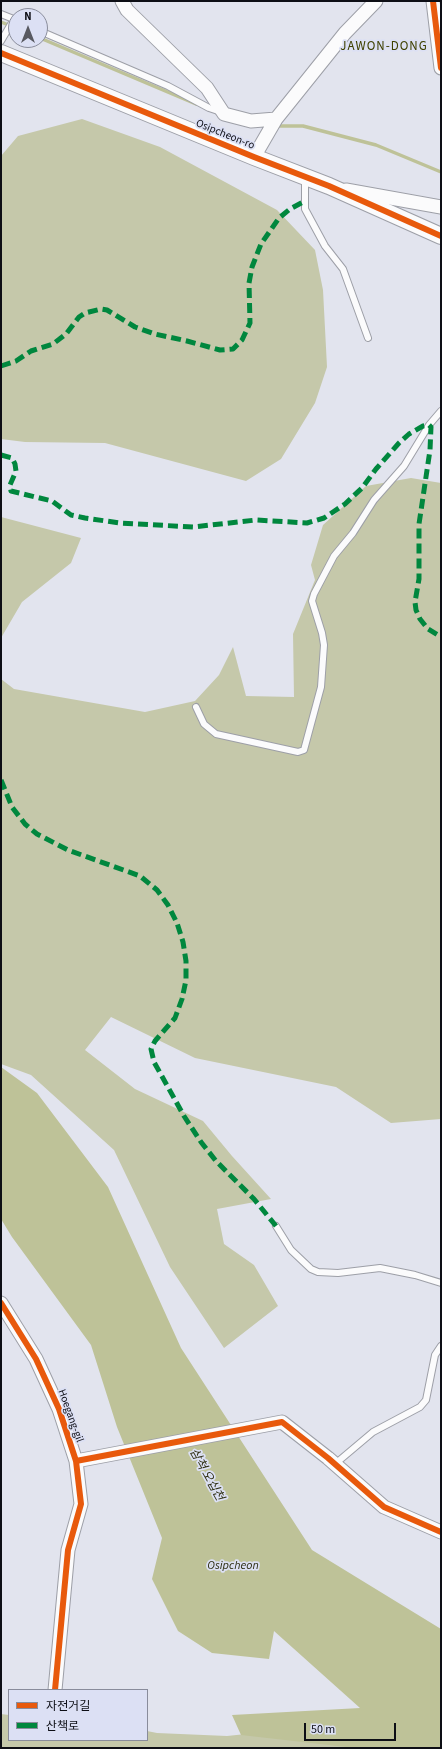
<!DOCTYPE html>
<meta charset="utf-8">
<style>
body{margin:0}
#map{position:relative;width:442px;height:1749px;overflow:hidden;background:#e2e4ee;font-family:"Source Sans 3","Noto Sans KR",sans-serif}
canvas{display:block}
.frame{position:absolute;inset:0;border:2px solid #0d0e15;pointer-events:none}
.legend{position:absolute;left:8px;top:1689px;width:140px;height:52px;box-sizing:border-box;background:#dce0f4;border:1px solid #898c9b;margin:0;padding:5px 7px;list-style:none;font-size:12px;color:#0d0e15}
.legend li{display:flex;align-items:center;gap:8px;height:20px}
.legend b{width:20px;border:1px solid #898c9b}
.north{position:absolute;left:8px;top:8px;width:40px;height:40px;box-sizing:border-box;background:#dce0f4;border:1px solid #898c9b;border-radius:50%;rotate:0deg;font-size:11px;font-weight:700;line-height:16px;text-align:center;color:#0d0e15}
.north::after{content:'';display:block;margin:auto;width:14px;height:18px;background:#585961;clip-path:polygon(50% 0,100% 100%,50% 72%,0 100%)}
.scale{position:absolute;left:304px;top:1723px;width:92px;height:18px;box-sizing:border-box;border:2px solid #0d0e15;border-top:0;padding-left:5px;font-size:12px;line-height:14px;white-space:nowrap;color:#0d0e15;-webkit-text-stroke:3px #dce0f4;paint-order:stroke}
</style>
<div id="map">
<canvas width="442" height="1749"></canvas>
<div class="frame"></div>
<ul class="legend">
<li><b style="height:5px;background:#e8590c"></b>자전거길</li>
<li><b style="height:5px;background:#00873e"></b>산책로</li>
</ul>
<div class="north">N</div>
<div class="scale">50 m</div>
</div>
<script>
const ctx = document.querySelector('canvas').getContext('2d');
ctx.lineJoin = 'round';
function fill(path, color) {
  ctx.fillStyle = color;
  ctx.fill(path, 'evenodd');
}
function poly(rows) {
  const path = new Path2D();
  for (const r of rows) {
    path.moveTo(r[0], r[1]);
    for (let i = 2; i < r.length; i += 2) path.lineTo(r[i], r[i + 1]);
  }
  return path;
}
function stroke(path, color, width, dash) {
  ctx.strokeStyle = color;
  ctx.lineWidth = width;
  ctx.lineCap = dash ? 'butt' : 'round';
  ctx.setLineDash(dash || []);
  ctx.stroke(path);
}
function label(font, color, halo, rows, align = 'center') {
  ctx.font = font + ' "Source Sans 3","Noto Sans KR",sans-serif';
  ctx.lineWidth = 3.5;
  ctx.setLineDash([]);
  ctx.textBaseline = 'middle';
  ctx.strokeStyle = halo;
  ctx.fillStyle = color;
  for (const [text, x, y, turn = 0] of rows) {
    ctx.save();
    ctx.translate(x, y);
    ctx.rotate((+turn || 0) * Math.PI / 180);
    ctx.textAlign = isNaN(turn) ? turn : align;
    if (halo) ctx.strokeText(text, 0, 0);
    ctx.fillText(text, 0, 0);
    ctx.restore();
  }
}
fill(poly([
 [82,119,160,147,277,210,315,250,323,290,327,367,315,403,281,459,246,481,105,443,25,442,1,439,1,156,18,136],
 [411,478,441,483,441,1119,391,1123,336,1087,195,1058,111,1017,85,1050,135,1089,203,1121,232,1156,271,1199,217,1209,224,1244,254,1265,278,1306,224,1348,170,1267,114,1150,31,1075,1,1064,1,679,14,689,145,712,195,701,219,675,233,647,246,696,294,697,293,634,315,580,311,565,323,525,366,486],
 [1,517,81,538,71,563,22,602,1,638],
 [1,1714,9,1715,9,1740,147,1740,147,1731,157,1733,227,1736,322,1726,415,1748,1,1748]
]), '#c5c8aa');
fill(poly([
 [1,1067,37,1093,108,1187,181,1348,312,1550,441,1629,441,1748,355,1748,241,1735,232,1715,360,1708,274,1631,269,1659,212,1653,178,1631,152,1579,162,1538,117,1427,91,1345,12,1237,1,1219]
]), '#bec298');
stroke(poly([
 [1,22,16,28],
 [40,38,196,104],
 [276,126,303,126,376,145,441,172]
]), '#bec298', 3.5);
const service = poly([
 [1,14,16,20],
 [40,31,168,86,209,108,221,112],
 [1,41,14,19],
 [305,179,305,209,325,246,343,269,368,338],
 [196,707,204,724,216,734,298,752,304,750,321,687,324,645,322,633,312,601,314,594,334,556,353,533,374,500,404,466,429,425,441,411],
 [276,1226,291,1250,311,1269,318,1272,338,1273,380,1268,415,1275,441,1283],
 [335,1464,373,1432,420,1407,426,1400,435,1355,441,1346]
]);
const minor = poly([
 [122,1,127,10,207,88,224,114,251,121,276,119],
 [433,1,441,68],
 [254,157,276,119,345,33,376,1],
 [346,190,441,207],
 [1,1303,36,1359,59,1409,76,1461,81,1504,68,1550,55,1690],
 [76,1461,282,1422,328,1458,384,1507,441,1532]
]);
const tertiary = poly([
 [1,53,254,157,329,186,441,236]
]);
stroke(service, '#9d9fa7', 8);
stroke(minor, '#9d9fa7', 15);
stroke(tertiary, '#9d9fa7', 18);
stroke(service, '#fbfbfc', 6);
stroke(minor, '#fbfbfc', 13);
stroke(tertiary, '#fbfbfc', 16);
stroke(poly([
 [1,366,16,361,31,351,53,344,66,334,79,317,85,313,101,309,107,310,135,327,155,334,187,341,220,350,233,349,242,340,250,323,249,283,252,267,261,244,279,218,290,209,305,201],
 [1,455,12,458,15,464,16,471,10,485,11,491,52,501,71,515,85,518,120,523,193,527,256,520,307,523,324,518,345,504,362,488,376,469,399,443,409,434,423,426,429,425,431,427,430,450,419,524,419,579,415,602,416,610,420,619,428,629,441,637],
 [1,780,12,807,25,824,37,834,68,850,140,876,157,890,168,905,177,923,183,942,186,961,186,980,182,999,175,1018,155,1041,151,1049,154,1062,184,1116,201,1142,216,1161,254,1199,276,1226]
]), '#00873e', 5, [10, 5]);
stroke(poly([
 [433,1,441,68],
 [1,53,254,157,329,186,441,236],
 [1,1303,36,1359,59,1409,76,1461,81,1504,68,1550,55,1690],
 [76,1461,282,1422,328,1458,384,1507,441,1532]
]), '#e8590c', 6);
label('11px', '#0d0e15', '#dce0f4', [
 ["Osipcheon-ro",225,135,22],
 ["Hoegang-gil",70,1416,70]
]);
label('italic 12px', '#2d2e11', '#dce0f4', [
 ["삼척 오십천",206,1475,61],
 ["Osipcheon",233,1566]
]);
ctx.letterSpacing = '1px';
label('13px', '#3f4100', '#dce0f4', [
 ["JAWON-DONG",384,47]
]);
ctx.letterSpacing = '0px';
</script>
